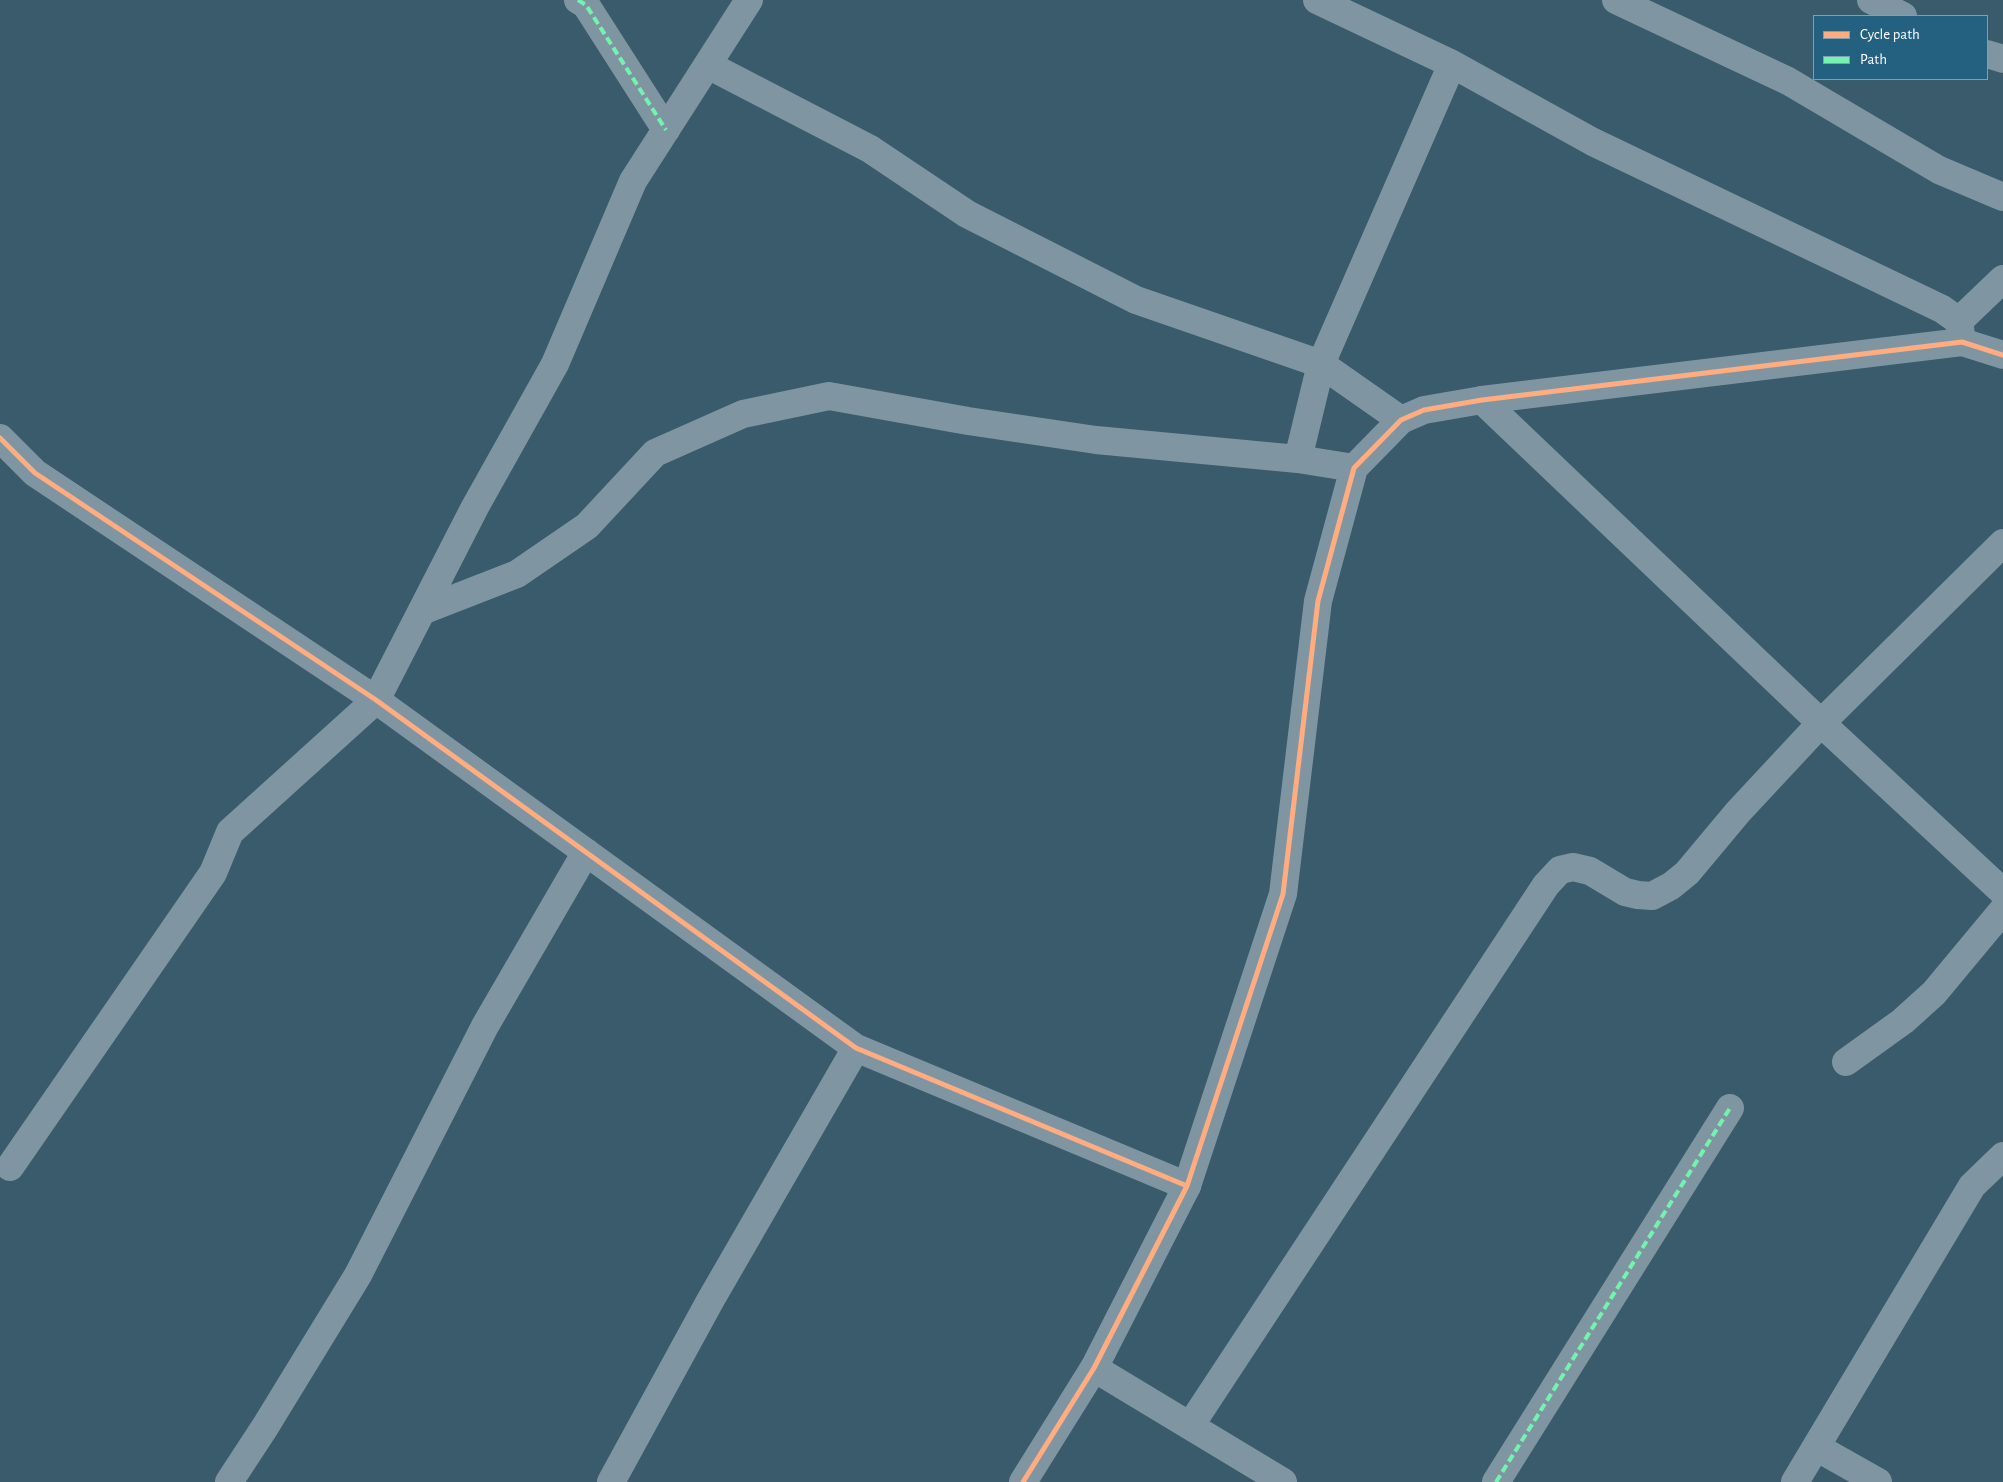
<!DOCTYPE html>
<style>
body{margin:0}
#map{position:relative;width:2003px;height:1482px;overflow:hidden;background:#395b6c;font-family:"Alegreya Sans",sans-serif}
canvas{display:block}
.legend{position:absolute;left:1813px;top:15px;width:175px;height:65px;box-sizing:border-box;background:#246181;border:1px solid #7ca0b3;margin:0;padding:6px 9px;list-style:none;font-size:15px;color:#fff}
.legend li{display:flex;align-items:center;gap:10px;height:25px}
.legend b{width:25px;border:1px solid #7ca0b3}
</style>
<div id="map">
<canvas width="2003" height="1482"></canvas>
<ul class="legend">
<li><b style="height:6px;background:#ffac80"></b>Cycle path</li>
<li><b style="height:6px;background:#73f3ae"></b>Path</li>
</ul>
</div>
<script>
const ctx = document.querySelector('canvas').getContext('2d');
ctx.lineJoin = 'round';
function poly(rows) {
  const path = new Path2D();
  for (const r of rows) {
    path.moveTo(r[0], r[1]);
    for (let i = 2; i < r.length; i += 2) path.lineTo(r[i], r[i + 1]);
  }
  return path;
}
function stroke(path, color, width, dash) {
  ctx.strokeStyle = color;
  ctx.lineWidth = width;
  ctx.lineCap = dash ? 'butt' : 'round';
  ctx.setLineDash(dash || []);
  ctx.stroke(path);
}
stroke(poly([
 [578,0,586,5,666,130],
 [1317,0,1452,64,1593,142,1942,309,1959,321,1962,342],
 [1616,0,1788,81,1939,170,2003,197],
 [1871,0,1903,16],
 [1987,54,2003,59],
 [708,65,870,149,967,214,1136,300,1321,364,1401,420],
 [1959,321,2003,279],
 [1482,400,1821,723,2003,892],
 [0,438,35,473,376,700,856,1048,1187,1186],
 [1298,459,1321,364,1452,64],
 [422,611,517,574,587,526,655,453,743,414,829,396,968,421,1096,440,1298,459,1354,468],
 [1846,1062,1903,1021,1934,993,2003,910],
 [10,1167,213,873,230,832,376,700,475,507,555,364,633,181,749,0],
 [1094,1368,1283,1482],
 [1190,1426,1546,885,1560,870,1573,867,1590,871,1625,892,1638,895,1652,896,1671,886,1687,873,1738,812,1821,723,2003,543],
 [1816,1447,1878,1482],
 [229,1482,265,1427,358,1275,485,1026,586,852],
 [611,1482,710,1301,856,1048],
 [1496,1482,1730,1108],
 [1795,1482,1972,1186,2003,1156]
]), '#7f96a2', 28);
stroke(poly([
 [1023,1482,1094,1368,1187,1186,1283,894,1318,601,1354,468,1401,420,1424,410,1482,400,1962,342,2003,355]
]), '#7f96a2', 28);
stroke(poly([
 [578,0,586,5,666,130],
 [1496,1482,1730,1108]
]), '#73f3ae', 4, [8, 4]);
stroke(poly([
 [0,438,35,473,376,700,856,1048,1187,1186],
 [1023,1482,1094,1368,1187,1186,1283,894,1318,601,1354,468,1401,420,1424,410,1482,400,1962,342,2003,355]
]), '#ffac80', 5);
</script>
